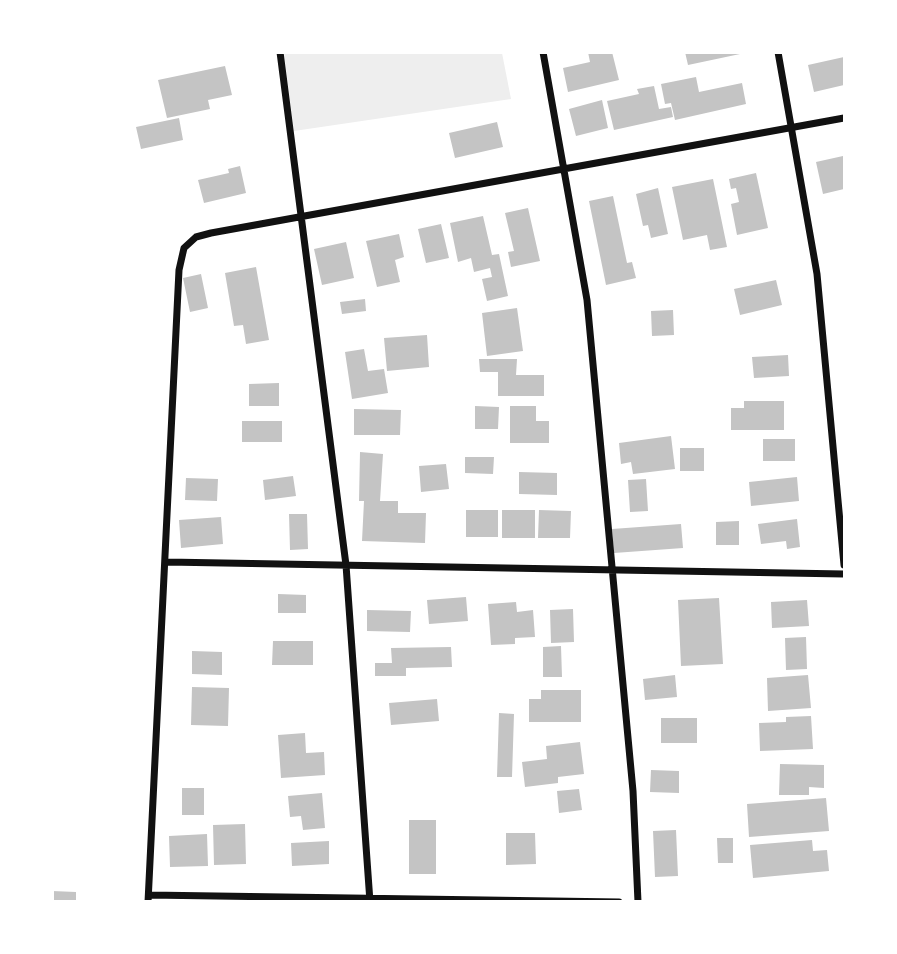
<!DOCTYPE html>
<style>
body{margin:0}
#map{position:relative;width:897px;height:954px;overflow:hidden;background:#fff;font-family:"Open Sans",sans-serif}
canvas{display:block}
.frame{position:absolute;inset:0;border:54px solid #fff;pointer-events:none}
</style>
<div id="map">
<canvas width="897" height="954"></canvas>
<div class="frame"></div>
</div>
<script>
const ctx = document.querySelector('canvas').getContext('2d');
ctx.lineJoin = 'round';
function fill(path, color) {
  ctx.fillStyle = color;
  ctx.fill(path, 'evenodd');
}
function poly(rows) {
  const path = new Path2D();
  for (const r of rows) {
    path.moveTo(r[0], r[1]);
    for (let i = 2; i < r.length; i += 2) path.lineTo(r[i], r[i + 1]);
  }
  return path;
}
function stroke(path, color, width, dash) {
  ctx.strokeStyle = color;
  ctx.lineWidth = width;
  ctx.lineCap = dash ? 'butt' : 'round';
  ctx.setLineDash(dash || []);
  ctx.stroke(path);
}
fill(poly([
 [284,53,502,53,511,99,294,131]
]), '#eee');
fill(poly([
 [588,52,612,52,619,80,568,92,563,68,590,62],
 [685,52,740,52,740,54,688,65],
 [844,57,844,85,814,92,808,65],
 [225,66,232,95,208,100,210,109,167,118,158,80],
 [696,77,699,92,742,83,746,104,675,120,671,103,665,104,661,84],
 [654,86,659,109,671,107,673,117,614,130,607,101,639,94,637,89],
 [602,100,608,128,576,136,569,109],
 [179,118,183,140,141,149,136,127],
 [497,122,503,147,455,158,449,133],
 [843,156,844,189,823,194,816,162],
 [240,166,246,193,204,203,198,180,229,173,228,169],
 [756,173,768,228,737,235,731,204,739,202,736,188,731,189,729,179],
 [713,179,727,247,710,250,707,235,683,240,672,187],
 [658,188,668,234,651,238,648,225,643,226,636,194],
 [613,196,627,263,632,262,636,278,606,285,589,201],
 [528,208,540,261,511,267,508,252,514,251,505,213],
 [483,216,492,255,499,254,508,296,487,301,482,279,492,277,490,268,474,272,471,258,458,262,450,223],
 [441,224,449,258,426,263,418,229],
 [399,234,404,257,395,260,400,282,377,287,366,241],
 [346,242,354,278,322,285,314,249],
 [256,267,269,340,246,344,243,325,234,326,225,273],
 [201,274,208,308,190,312,183,278],
 [776,280,782,305,740,315,734,289],
 [365,299,366,311,342,314,340,302],
 [517,308,523,351,487,356,482,313],
 [673,310,674,335,652,336,651,311],
 [427,335,429,367,387,371,384,338],
 [364,349,368,371,384,369,388,393,352,399,345,352],
 [788,355,789,376,754,378,752,357],
 [479,359,517,359,516,375,544,375,544,396,498,396,498,372,480,372],
 [279,383,279,406,249,406,249,384],
 [744,401,784,401,784,430,731,430,731,408,744,408],
 [475,406,499,407,498,429,475,429],
 [510,406,536,406,536,421,549,421,549,443,510,443],
 [354,409,401,410,400,435,354,435],
 [242,421,282,421,282,442,242,442],
 [671,436,675,469,633,474,631,462,621,464,619,443],
 [763,439,795,439,795,461,763,461],
 [680,448,704,448,704,471,680,471],
 [360,452,383,454,380,501,398,501,398,513,426,513,425,543,362,541,364,501,359,501],
 [465,457,494,457,493,474,465,473],
 [446,464,449,489,421,492,419,466],
 [519,472,557,473,557,495,519,494],
 [293,476,296,496,265,500,263,480],
 [797,477,799,501,751,506,749,482],
 [186,478,218,479,217,501,185,500],
 [646,479,648,511,630,512,628,480],
 [466,510,498,510,498,537,466,537],
 [502,510,535,510,535,538,502,538],
 [539,510,571,511,570,538,538,538],
 [289,514,307,514,308,549,290,550],
 [221,517,223,544,181,548,179,520],
 [797,519,800,547,787,549,786,541,761,544,758,524],
 [739,521,739,545,716,545,716,522],
 [681,524,683,548,614,553,612,529],
 [278,594,306,595,306,613,278,613],
 [466,597,468,621,429,624,427,600],
 [719,598,723,664,681,666,678,600],
 [807,600,809,626,772,628,771,602],
 [516,602,517,612,533,610,535,637,515,638,515,644,491,645,488,604],
 [573,609,574,642,551,643,550,610],
 [367,610,411,611,410,632,367,631],
 [806,637,807,669,786,670,785,638],
 [273,641,313,641,313,665,272,665],
 [561,646,562,677,543,677,543,647],
 [451,647,452,667,406,668,406,676,375,676,375,663,392,663,391,648],
 [192,651,222,652,222,675,192,674],
 [675,675,677,697,645,700,643,679],
 [808,675,811,708,768,711,767,678],
 [192,687,229,688,228,726,191,725],
 [541,690,581,690,581,722,529,722,529,699,541,699],
 [437,699,439,721,391,725,389,703],
 [499,713,514,714,512,777,497,777],
 [811,716,813,749,760,751,759,723,786,722,786,717],
 [661,718,697,718,697,743,661,743],
 [305,733,306,753,324,752,325,775,281,778,278,735],
 [580,742,584,774,558,777,558,783,525,787,522,762,547,759,546,746],
 [780,764,824,765,824,788,809,787,809,795,779,795],
 [651,770,679,771,679,793,650,792],
 [182,788,204,788,204,815,182,815],
 [579,789,582,810,559,813,557,791],
 [322,793,325,828,303,830,301,816,290,817,288,796],
 [826,798,829,831,749,837,747,804],
 [409,820,436,820,436,874,409,874],
 [245,824,246,864,214,865,213,825],
 [676,830,678,876,655,877,653,831],
 [506,833,535,833,536,864,506,865],
 [207,834,208,866,170,867,169,836],
 [717,838,733,838,733,863,718,863],
 [812,840,813,851,827,850,829,871,753,878,750,845],
 [329,841,329,864,292,866,291,843],
 [52,891,76,892,76,902,52,902]
]), '#c4c4c4');
stroke(poly([
 [280,52,346,565,370,902],
 [543,52,587,300,633,791,638,902],
 [778,52,817,274,844,565],
 [167,562,844,574],
 [149,895,619,902],
 [148,902,179,270,184,248,196,237,211,233,844,118]
]), '#111', 7);
</script>
